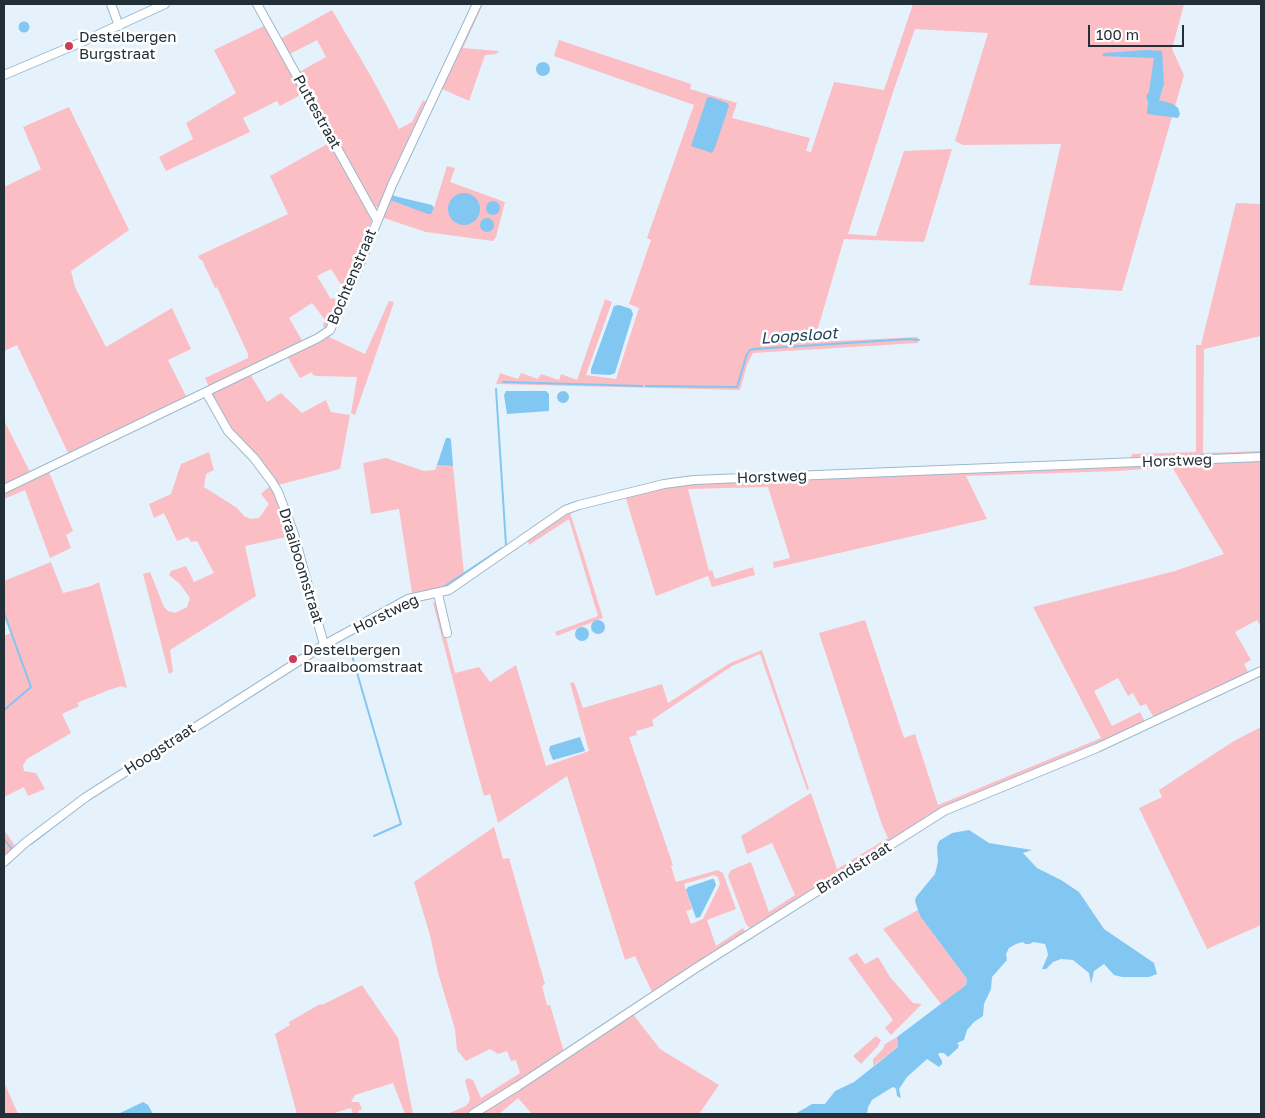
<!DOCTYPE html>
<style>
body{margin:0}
#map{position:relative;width:1265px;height:1118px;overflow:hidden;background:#e6f2fb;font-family:"Golos Text",sans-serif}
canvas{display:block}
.frame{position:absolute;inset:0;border:5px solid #232f37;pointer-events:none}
.scale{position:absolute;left:1088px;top:25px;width:96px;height:22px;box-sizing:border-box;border:2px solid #232f37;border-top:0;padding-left:6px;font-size:15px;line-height:18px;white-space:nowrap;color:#232f37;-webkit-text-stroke:4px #fff;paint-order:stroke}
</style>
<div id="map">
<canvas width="1265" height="1118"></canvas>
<div class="frame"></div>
<div class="scale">100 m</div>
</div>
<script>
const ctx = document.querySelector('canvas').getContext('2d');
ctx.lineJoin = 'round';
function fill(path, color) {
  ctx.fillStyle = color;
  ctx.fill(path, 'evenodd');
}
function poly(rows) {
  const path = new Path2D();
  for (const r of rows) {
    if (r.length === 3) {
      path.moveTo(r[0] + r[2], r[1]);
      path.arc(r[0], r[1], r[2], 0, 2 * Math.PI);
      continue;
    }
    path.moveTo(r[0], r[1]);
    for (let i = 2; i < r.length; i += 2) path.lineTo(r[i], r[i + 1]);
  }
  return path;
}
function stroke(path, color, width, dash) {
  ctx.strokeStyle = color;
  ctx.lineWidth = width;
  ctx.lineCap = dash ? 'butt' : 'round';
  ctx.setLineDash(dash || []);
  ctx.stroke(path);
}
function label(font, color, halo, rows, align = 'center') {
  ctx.font = font + ' "Golos Text",sans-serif';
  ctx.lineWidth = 5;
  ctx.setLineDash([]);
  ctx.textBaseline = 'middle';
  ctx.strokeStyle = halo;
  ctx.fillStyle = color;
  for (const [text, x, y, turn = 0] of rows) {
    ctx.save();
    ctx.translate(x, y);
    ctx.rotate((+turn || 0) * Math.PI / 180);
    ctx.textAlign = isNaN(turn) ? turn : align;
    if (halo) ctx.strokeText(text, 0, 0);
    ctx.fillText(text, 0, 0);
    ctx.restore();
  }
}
fill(poly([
 [479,4,483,4,463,48,499,51,496,54,485,55,469,101,440,88],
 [913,4,1184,4,1172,49,1184,75,1122,291,1029,285,1061,144,963,145,955,141,988,33,915,29,893,92,848,234,876,236,904,151,952,149,924,242,844,239,814,342,918,337,918,343,753,353,747,365,740,390,496,384,500,373,518,379,521,373,538,379,541,374,559,380,561,374,577,380,605,299,612,302,586,375,616,379,639,308,629,304,651,240,647,238,694,105,554,56,559,40,691,84,690,89,737,103,732,118,810,138,806,151,811,152,834,82,884,90],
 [332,10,372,78,399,129,412,122,423,100,427,102,379,207,375,207,370,203,299,72,326,57,317,40,288,55,280,39],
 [266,25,302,94,280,106,277,101,243,118,250,132,166,171,159,157,193,139,186,123,236,93,214,50],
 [69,107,129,230,71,271,75,287,106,347,172,308,191,349,168,360,187,398,69,455,17,345,4,351,4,187,41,169,23,127],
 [329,143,372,220,345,291,331,269,317,276,331,299,334,298,339,304,329,327,325,331,323,325,325,320,312,303,289,318,303,342,209,387,205,378,248,358,248,354,217,287,215,288,202,260,200,260,198,256,288,214,270,176],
 [447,166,455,168,450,182,505,202,496,237,493,241,426,232,384,218,383,213,390,194,433,211],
 [1236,203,1261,204,1261,336,1204,349,1203,453,1261,451,1261,600,1260,601,1261,627,1257,620,1235,632,1251,660,1244,664,1249,674,1154,718,1146,704,1140,706,1133,693,1128,696,1118,678,1094,691,1112,726,1140,712,1145,722,985,791,751,929,746,924,728,876,731,870,751,862,769,912,795,895,772,843,747,854,741,836,811,793,837,869,888,838,882,825,819,633,865,620,904,738,915,734,938,805,1101,738,1033,607,1175,571,1224,554,1172,467,1118,471,966,476,987,519,774,568,773,562,790,558,768,487,688,489,709,571,712,570,715,579,753,567,755,575,712,587,708,576,656,596,625,496,671,485,1131,459,1132,454,1196,452,1196,345,1201,345],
 [389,301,394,302,355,415,351,413,357,377,317,376,313,375,312,372,300,378,287,356,327,336,365,354],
 [250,374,267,402,281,393,302,413,326,400,331,412,350,415,340,469,278,485,230,429,212,394,214,390],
 [4,420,30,472,4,484],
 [209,452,214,470,206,474,204,487,237,508,244,516,251,519,259,518,269,504,261,494,271,485,291,536,245,546,256,596,170,650,173,672,169,674,143,574,150,572,164,607,168,611,175,613,187,607,190,598,180,584,169,575,171,571,186,566,194,582,214,573,197,541,191,542,188,537,177,541,164,513,154,518,149,504,171,494,181,464],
 [386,458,424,471,435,470,437,465,453,466,464,574,443,589,412,593,399,509,371,514,363,463],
 [49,472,73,531,66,535,71,548,50,558,25,490,4,499,4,492],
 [570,512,603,618,557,636,555,632,598,616,569,519,529,545,528,541],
 [51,562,63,593,91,586,99,582,127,688,121,686,109,690,77,703,79,706,62,714,71,733,27,759,23,765,24,771,36,773,45,789,28,796,24,787,4,797,4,636,11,633,4,613,4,581],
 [437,602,455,673,479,667,490,682,516,665,546,766,589,751,570,683,574,682,583,708,662,684,668,703,730,663,762,650,809,789,807,790,760,654,732,666,652,720,654,726,636,731,637,735,629,737,673,865,671,866,676,882,718,870,723,873,736,909,707,920,716,946,743,928,746,933,653,994,635,956,625,960,567,776,498,823,490,794,484,796,469,742,433,603],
 [714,875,718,877,720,884,703,919,691,924,686,911,692,909,684,884],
 [1261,727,1261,925,1207,949,1139,808,1162,797,1159,790,1194,767,1234,741],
 [494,827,503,859,509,858,545,984,542,986,547,1005,550,1005,564,1052,484,1105,487,1111,632,1013,660,1049,719,1085,699,1114,532,1114,518,1098,499,1114,447,1114,466,1106,469,1102,470,1098,465,1081,467,1078,473,1080,481,1098,520,1073,516,1060,511,1061,507,1051,498,1054,490,1049,466,1061,457,1050,455,1029,438,973,430,935,414,882],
 [4,830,16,847,4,858],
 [918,910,920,916,967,979,966,985,941,1004,883,929],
 [857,953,865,964,878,957,890,977,913,1003,922,1004,891,1035,885,1028,893,1020,848,958],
 [362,985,398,1038,413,1114,405,1114,393,1083,355,1095,351,1102,359,1102,362,1109,358,1111,359,1114,353,1114,351,1108,331,1114,297,1114,275,1034,290,1025,289,1022,320,1004,322,1005],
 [876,1036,881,1040,878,1046,861,1064,853,1056],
 [897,1037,898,1047,873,1066,873,1059,883,1049,885,1044],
 [4,1082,18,1114,4,1114]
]), '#fbbec4');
fill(poly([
 [24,27,5.5],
 [1147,50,1162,51,1164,84,1159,100,1173,104,1178,108,1180,114,1178,118,1147,114,1148,102,1146,96,1149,92,1154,58,1102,56,1104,53],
 [543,69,7],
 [710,97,727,103,729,106,714,150,712,153,691,146,707,98],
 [464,209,16],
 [390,195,432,205,434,208,431,214,428,214,390,200,388,199],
 [493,208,7],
 [487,225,7],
 [619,305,631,309,633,314,615,373,610,375,591,374,591,369,614,306],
 [563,397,6],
 [506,391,546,391,549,394,549,411,507,414,504,395],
 [446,438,450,438,451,440,453,466,437,465],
 [598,627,7],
 [582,634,7],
 [580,737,585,751,553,760,549,750,550,746],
 [969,830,989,843,1032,850,1023,853,1037,868,1061,880,1079,892,1104,929,1154,963,1157,974,1149,977,1122,977,1114,975,1104,964,1094,971,1091,984,1089,973,1073,960,1061,959,1053,962,1046,969,1042,969,1048,955,1047,950,1045,944,1033,942,1030,944,1025,944,1023,942,1016,944,1009,948,1006,954,1007,960,992,977,991,989,984,1004,983,1016,974,1022,967,1030,964,1040,957,1043,959,1045,958,1048,948,1057,944,1053,939,1053,938,1054,942,1061,942,1064,939,1067,927,1059,907,1077,899,1089,901,1098,897,1096,896,1089,894,1087,891,1088,872,1100,868,1107,867,1114,795,1114,812,1104,825,1104,835,1091,854,1082,898,1047,897,1037,966,985,967,979,920,916,915,901,916,897,935,874,938,862,937,847,939,841,952,833],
 [712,879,714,879,716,885,700,917,696,918,686,890,688,887],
 [143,1102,148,1105,153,1114,118,1114]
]), '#82c6f2');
stroke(poly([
 [503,382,642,386],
 [646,386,737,387,747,354,750,350,755,349,909,339,919,340],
 [496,389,506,545],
 [442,588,502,548],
 [392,612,413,602],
 [4,613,31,687,4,710],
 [351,652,401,824,374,836],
 [4,839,11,848],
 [31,844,66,817]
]), '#82c6f2', 2);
const minor = poly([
 [111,4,119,26],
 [257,4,377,220],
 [4,75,82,42,165,4],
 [206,392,228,431,254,458,272,482,278,492,294,534,324,645],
 [4,489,318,338,330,330,357,271,392,185,477,4],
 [438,594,447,633],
 [4,862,25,843,86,797,324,645,408,599,449,590,565,510,579,505,664,484,694,480,1261,457],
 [473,1114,518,1086,696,968,944,811,1097,748,1261,671]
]);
stroke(minor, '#9bb9ce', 10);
stroke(minor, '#fff', 8);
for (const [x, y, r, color] of [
 [69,46,5,"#cc3c5b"],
 [293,659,5,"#cc3c5b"]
]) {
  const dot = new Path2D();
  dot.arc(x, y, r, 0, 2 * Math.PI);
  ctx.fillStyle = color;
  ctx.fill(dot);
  stroke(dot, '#fff', 2);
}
label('15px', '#232f37', '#fff', [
 ["Destelbergen",79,37],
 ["Burgstraat",79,54],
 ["Destelbergen",303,650],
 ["Draaiboomstraat",303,667]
], 'left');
label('15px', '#232f37', '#fff', [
 ["Puttestraat",317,112,61],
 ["Bochtenstraat",352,277,-67],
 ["Horstweg",1177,461,-2],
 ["Horstweg",772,477,-2],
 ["Draaiboomstraat",301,566,73],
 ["Horstweg",386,614,-26],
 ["Hoogstraat",160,749,-33],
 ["Brandstraat",854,868,-32]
]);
label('italic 16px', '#1d425a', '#fff', [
 ["Loopsloot",799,336,-4]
]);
</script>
